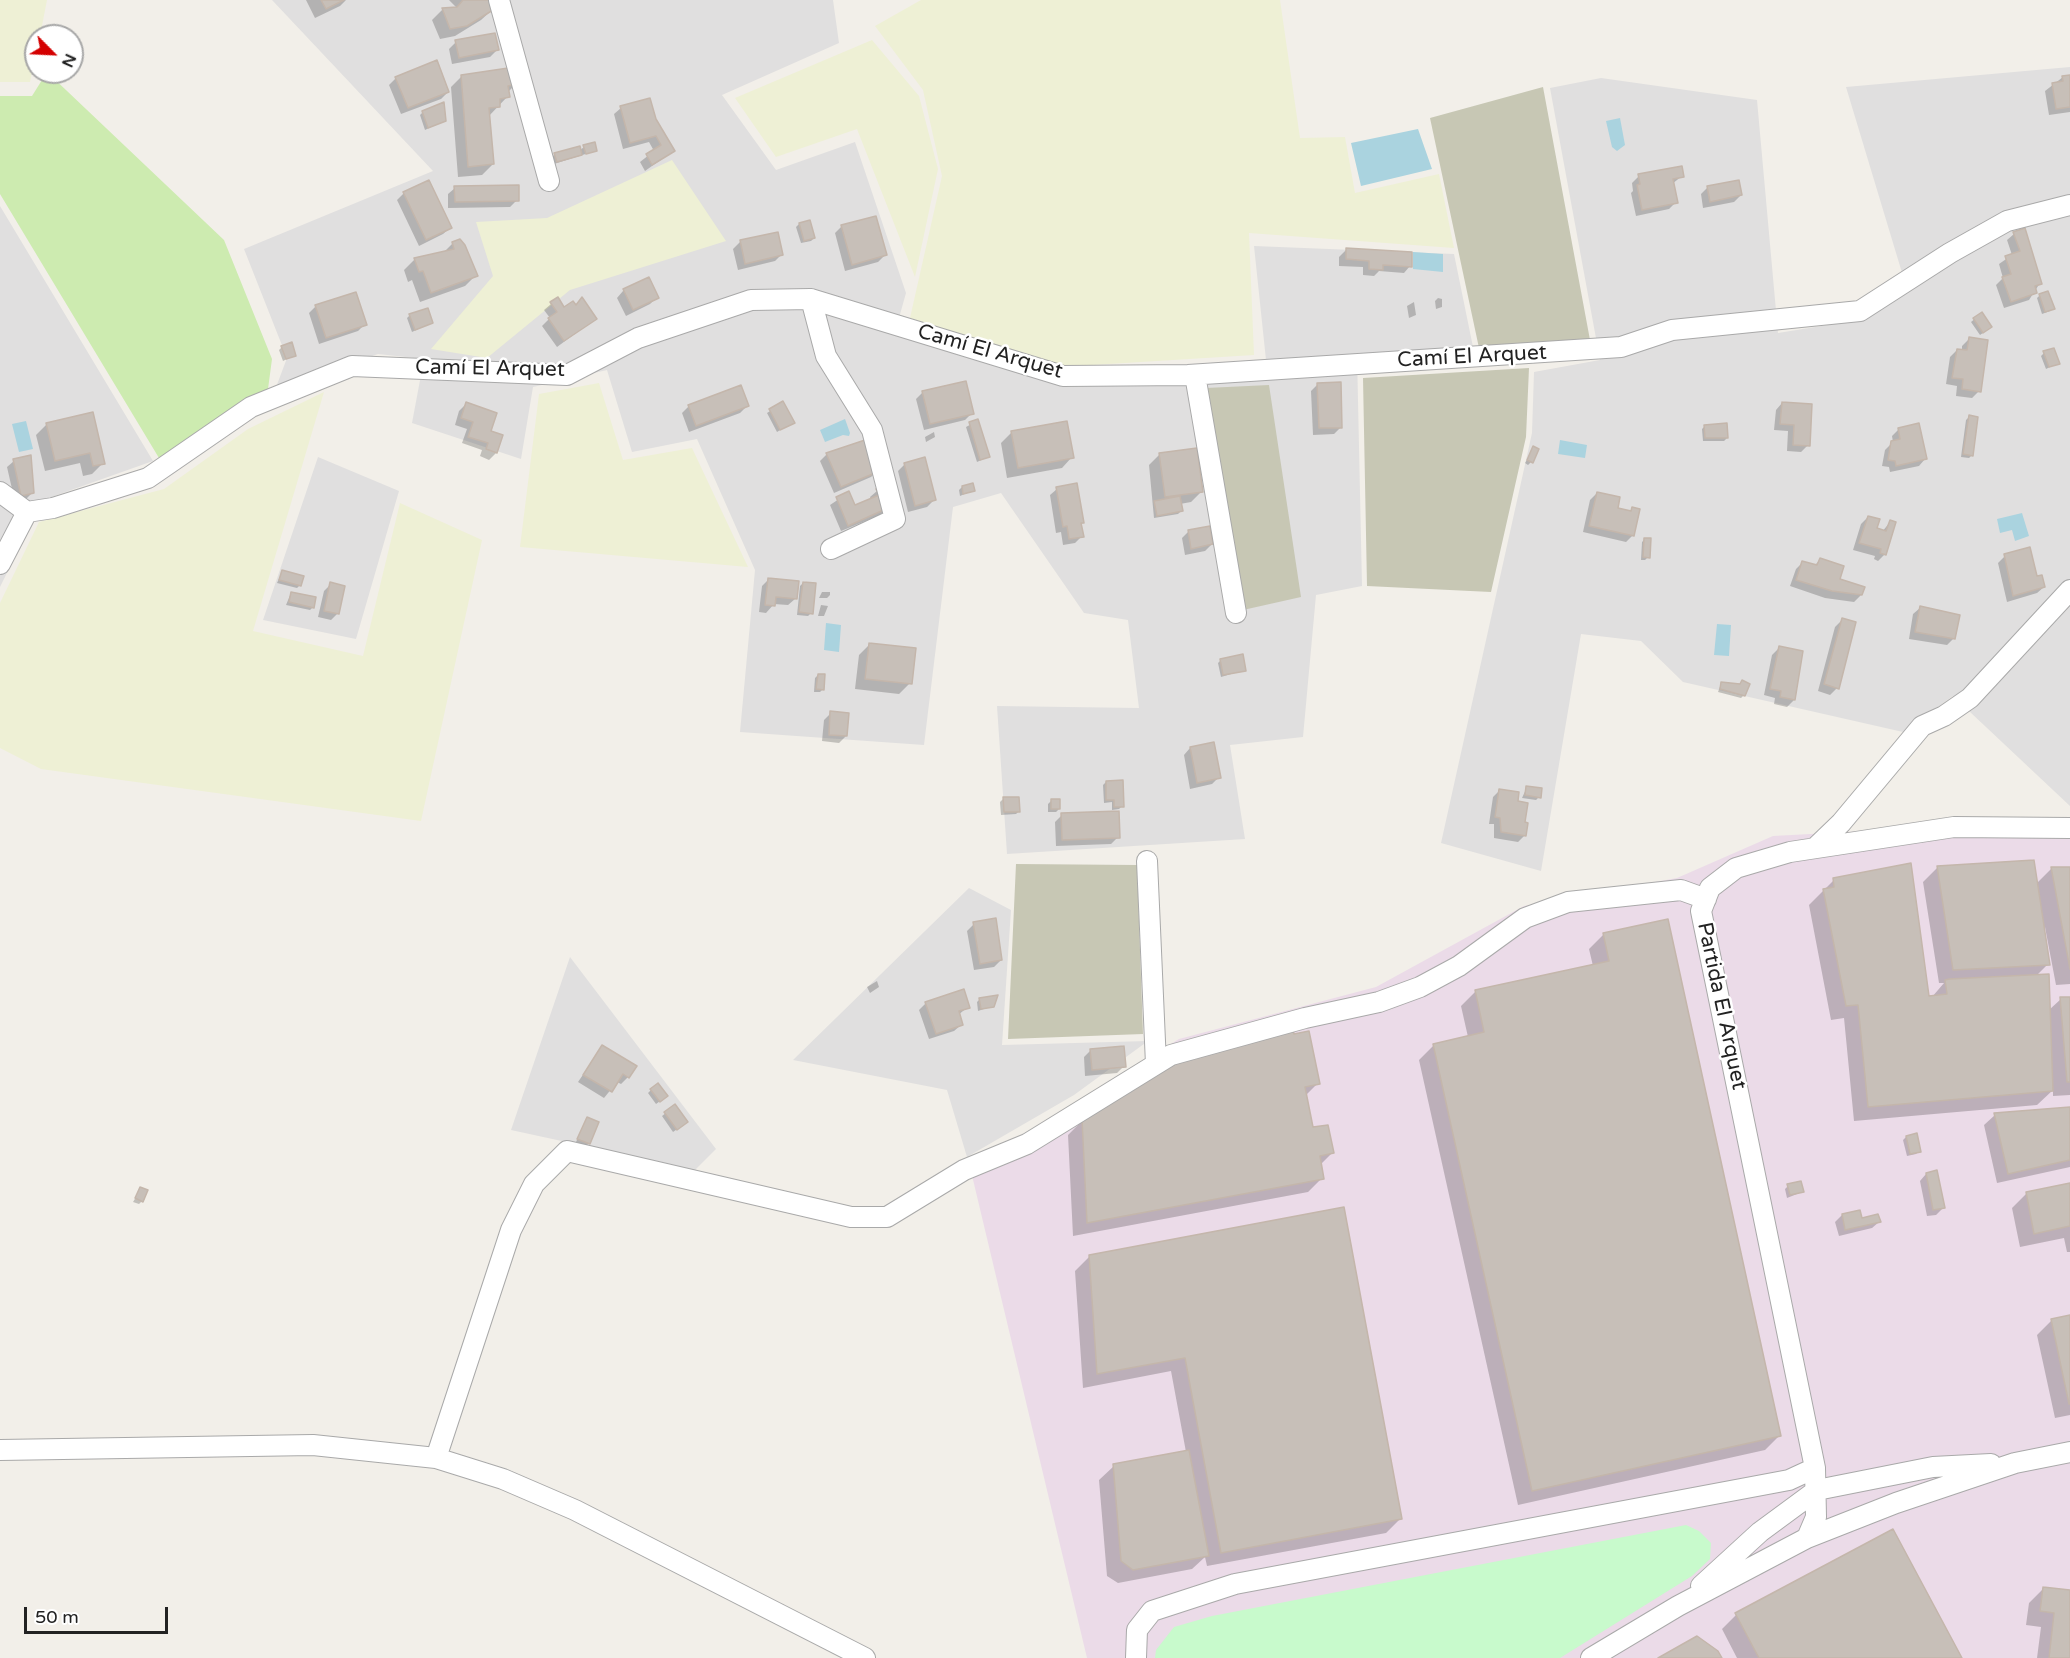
<!DOCTYPE html>
<meta charset="utf-8">
<style>
body{margin:0}
#map{position:relative;width:2070px;height:1658px;overflow:hidden;background:#f2efe9;font-family:"Varela Round",sans-serif}
canvas{display:block}
.north{position:absolute;left:24px;top:24px;width:60px;height:60px;box-sizing:border-box;background:#fff;border:2px solid #a7a7a7;border-radius:50%;rotate:114deg;font-size:16px;font-weight:700;line-height:24px;text-align:center;color:#222}
.north::after{content:'';display:block;margin:auto;width:21px;height:27px;background:#d40000;clip-path:polygon(50% 0,100% 100%,50% 72%,0 100%)}
.scale{position:absolute;left:24px;top:1607px;width:144px;height:27px;box-sizing:border-box;border:3px solid #222;border-top:0;padding-left:8px;font-size:18px;line-height:21px;white-space:nowrap;color:#222;-webkit-text-stroke:4px #fff;paint-order:stroke}
</style>
<div id="map">
<canvas width="2070" height="1658"></canvas>
<div class="north">N</div>
<div class="scale">50 m</div>
</div>
<script>
const ctx = document.querySelector('canvas').getContext('2d');
ctx.lineJoin = 'round';
function fill(path, color) {
  ctx.fillStyle = color;
  ctx.fill(path, 'evenodd');
}
function poly(rows) {
  const path = new Path2D();
  for (const r of rows) {
    path.moveTo(r[0], r[1]);
    for (let i = 2; i < r.length; i += 2) path.lineTo(r[i], r[i + 1]);
  }
  return path;
}
function stroke(path, color, width, dash) {
  ctx.strokeStyle = color;
  ctx.lineWidth = width;
  ctx.lineCap = dash ? 'butt' : 'round';
  ctx.setLineDash(dash || []);
  ctx.stroke(path);
}
function label(font, color, halo, rows, align = 'center') {
  ctx.font = font + ' "Varela Round",sans-serif';
  ctx.lineWidth = 5;
  ctx.setLineDash([]);
  ctx.textBaseline = 'middle';
  ctx.strokeStyle = halo;
  ctx.fillStyle = color;
  for (const [text, x, y, turn = 0] of rows) {
    ctx.save();
    ctx.translate(x, y);
    ctx.rotate((+turn || 0) * Math.PI / 180);
    ctx.textAlign = isNaN(turn) ? turn : align;
    if (halo) ctx.strokeText(text, 0, 0);
    ctx.fillText(text, 0, 0);
    ctx.restore();
  }
}
fill(poly([
 [272,0,833,0,839,43,722,95,776,170,855,142,906,293,895,332,1064,387,1268,379,1254,246,1454,254,1473,347,1357,354,1362,586,1316,595,1303,737,1230,745,1245,839,1007,854,997,706,1139,708,1128,620,1084,613,1001,493,953,507,924,745,740,732,755,570,697,439,632,452,607,370,533,387,521,459,412,423,424,359,378,354,275,390,287,358,244,249,433,171],
 [2070,67,2070,806,1953,696,1903,732,1683,682,1641,641,1581,634,1541,871,1441,843,1532,433,1534,372,1600,360,1550,88,1601,78,1757,100,1778,333,1865,319,1906,286,1846,87],
 [0,206,153,461,43,500,0,587],
 [318,457,399,491,356,639,263,620],
 [969,888,1011,910,1002,1045,1148,1041,1074,1095,967,1157,947,1090,793,1060],
 [570,957,716,1149,695,1170,511,1130]
]), '#e0dfdf');
fill(poly([
 [2070,820,2070,1658,1087,1658,970,1167,1179,1039,1376,987,1524,906,1677,878,1773,836]
]), '#ebdbe8');
fill(poly([
 [1543,87,1590,340,1479,348,1430,118],
 [1529,368,1526,437,1491,592,1367,586,1363,378],
 [1269,385,1301,597,1243,610,1206,388],
 [1016,864,1137,865,1143,1034,1008,1039]
]), '#c7c7b4');
fill(poly([
 [0,0,47,0,40,36,36,36,36,54,30,82,0,82],
 [921,0,1280,0,1300,138,1345,137,1355,193,1439,174,1454,248,1249,233,1254,355,1060,367,910,318,942,176,923,90,875,26],
 [872,40,919,96,938,169,915,277,857,129,776,157,735,98],
 [672,160,726,241,570,290,487,358,431,349,493,276,476,222,547,218],
 [599,383,623,460,692,448,748,567,520,547,539,394],
 [324,392,253,631,363,656,400,503,482,540,421,821,41,769,0,748,0,603,39,522,164,489,248,429]
]), '#eef0d5');
fill(poly([
 [47,72,224,240,272,359,268,389,159,458,0,194,0,96,32,96]
]), '#cdebb0');
fill(poly([
 [1686,1525,1699,1531,1711,1543,1710,1559,1692,1576,1560,1658,1155,1658,1156,1650,1174,1627,1212,1616]
]), '#c8facc');
fill(poly([
 [1620,118,1625,145,1617,151,1612,147,1606,121],
 [1418,129,1432,169,1361,186,1351,143],
 [1413,252,1443,254,1443,272,1413,269],
 [845,419,850,433,849,436,843,435,825,442,820,430],
 [26,421,33,449,19,452,12,424],
 [1560,440,1587,445,1585,458,1558,454],
 [2022,513,2029,536,2015,541,2012,530,2000,533,1997,519],
 [826,623,841,625,839,652,824,650],
 [1717,624,1731,625,1729,656,1714,655]
]), '#aad3df');
fill(poly([
 [306,0,346,0,340,6,315,18],
 [449,0,489,0,492,10,481,20,455,36,440,39,432,20,443,9,458,9],
 [456,42,497,50,490,57,452,64,449,49],
 [2070,76,2070,112,2049,115,2045,91,2063,77],
 [461,77,516,84,508,92,508,96,488,117,493,164,482,175,458,177,451,87],
 [396,78,448,92,441,99,401,114,389,85],
 [621,108,655,120,673,151,645,171,640,162,654,151,649,142,623,149,614,114],
 [423,112,445,120,425,130,420,115],
 [584,147,595,151,554,164,552,157,555,154,579,151],
 [1639,176,1682,176,1672,184,1676,202,1669,209,1636,216,1631,193,1633,191,1632,183],
 [1708,187,1741,195,1734,202,1703,208,1701,194],
 [455,188,517,200,510,207,448,208,448,194],
 [404,193,450,228,443,234,419,246,397,200],
 [799,224,814,238,811,241,801,243,796,227],
 [842,226,885,255,878,262,845,271,835,233],
 [777,233,782,254,775,261,738,270,733,249,740,242],
 [2014,234,2040,283,2029,300,2004,308,1996,285,2003,278,1999,264,2012,255,2007,240],
 [453,243,476,275,465,286,420,302,412,280,408,282,404,270,415,259,443,253],
 [1346,250,1410,266,1404,273,1379,271,1374,276,1363,275,1363,267,1339,266,1339,257],
 [648,279,657,297,650,304,626,316,617,298,623,291],
 [2040,295,2053,308,2050,311,2042,314,2037,298],
 [1438,298,1442,299,1442,307,1436,309,1435,301],
 [557,299,564,309,575,306,582,299,595,319,557,347,542,326,550,318,544,310],
 [1414,302,1416,315,1409,318,1407,306],
 [316,306,365,324,358,331,319,344,309,313],
 [1981,314,1987,330,1980,335,1971,322],
 [410,315,431,323,412,332,407,318],
 [1969,339,1979,391,1972,398,1956,396,1957,386,1946,384,1950,357,1957,350,1962,351,1962,346],
 [282,347,295,355,283,361,279,350],
 [2044,353,2058,363,2046,369,2041,356],
 [1318,384,1341,427,1334,434,1313,435,1311,391],
 [923,392,972,413,965,420,924,430,916,399],
 [783,403,793,422,777,432,767,413],
 [1782,403,1808,445,1801,452,1787,451,1788,431,1774,430,1776,410],
 [466,404,489,432,502,436,496,453,489,460,480,456,482,450,462,443,467,429,455,425,459,411],
 [689,406,747,406,740,413,689,432,682,413],
 [91,414,103,463,92,474,83,476,80,463,45,471,36,435,47,424],
 [1969,417,1972,455,1969,458,1961,457,1966,420],
 [977,421,988,457,977,462,966,427],
 [1705,426,1727,438,1724,441,1703,441,1702,429],
 [1899,429,1925,459,1919,466,1890,472,1889,467,1882,466,1885,450,1893,442,1892,436],
 [934,432,935,437,926,442,925,437],
 [1012,432,1072,457,1062,468,1007,478,1001,443],
 [1534,448,1531,462,1528,465,1525,463],
 [827,454,878,470,871,477,834,493,820,461],
 [1160,454,1202,491,1191,502,1180,504,1181,511,1178,514,1154,518,1149,465],
 [14,461,32,493,25,500,15,502,7,467],
 [905,464,934,500,927,507,908,512,898,471],
 [962,487,974,490,960,496,959,490],
 [1057,489,1083,523,1080,525,1082,536,1075,543,1063,545,1061,532,1056,533,1050,495],
 [877,491,887,508,880,515,841,531,830,505,848,493,854,507,871,500,870,497],
 [1597,493,1616,510,1629,512,1632,509,1633,535,1626,542,1583,532,1590,500],
 [1868,517,1875,529,1882,532,1890,522,1885,554,1878,561,1874,559,1875,556,1853,550,1861,524],
 [1189,531,1212,544,1205,551,1185,555,1182,538],
 [1645,539,1648,557,1645,560,1641,560,1642,542],
 [2005,556,2036,577,2044,587,2037,593,2007,602,1998,563],
 [1820,560,1838,580,1861,595,1854,602,1825,598,1790,586,1796,569,1803,562,1814,566],
 [282,572,300,585,297,588,277,583],
 [769,579,795,599,788,605,774,604,766,613,759,612,762,586],
 [803,583,811,613,808,616,797,615,800,586],
 [331,584,338,613,331,620,318,617,324,591],
 [822,592,830,592,830,595,827,598,819,598],
 [291,593,313,607,310,610,286,605],
 [821,605,828,606,824,616,818,616],
 [1920,608,1954,638,1947,645,1909,639,1913,614],
 [1842,620,1837,688,1830,695,1818,691,1835,627],
 [870,644,910,683,899,694,855,689,859,655],
 [1779,648,1794,700,1787,707,1774,704,1775,698,1764,695,1772,655],
 [1221,660,1245,670,1221,677,1218,663],
 [818,675,823,689,820,692,814,692,815,678],
 [1721,684,1744,695,1741,698,1718,692],
 [831,713,846,736,839,743,822,741,824,720],
 [1190,748,1219,777,1212,784,1190,789,1184,755],
 [1106,782,1122,806,1119,809,1112,810,1112,802,1104,803,1103,785],
 [1527,787,1539,797,1536,800,1522,798],
 [1500,790,1516,802,1525,835,1518,842,1494,838,1494,824,1489,824,1493,797],
 [1003,799,1019,811,1016,814,1001,815,1000,802],
 [1051,801,1059,809,1056,812,1048,812,1048,804],
 [1062,815,1118,837,1111,844,1056,846,1055,822],
 [1938,867,2036,884,2051,869,2070,868,2070,984,2056,985,2045,927,2043,927,2048,964,2035,977,2049,1010,2061,999,2070,998,2070,1095,2053,1096,2053,1090,2037,1105,1854,1121,1844,1018,1831,1020,1809,905,1834,880,1927,998,1932,997,1944,983,1939,983,1923,882],
 [974,924,1001,960,994,967,974,970,967,931],
 [1604,934,1780,1435,1765,1450,1518,1505,1419,1060,1434,1045,1468,1037,1461,1006,1476,991,1593,966,1589,949],
 [877,981,879,987,870,993,867,987],
 [980,999,993,1006,978,1011,977,1002],
 [926,1003,968,1007,958,1015,961,1025,954,1031,929,1039,919,1010],
 [602,1047,628,1077,621,1084,617,1082,604,1098,578,1082],
 [1091,1050,1124,1066,1117,1073,1085,1076,1084,1057],
 [1318,1083,1305,1096,1312,1129,1332,1153,1320,1165,1322,1178,1308,1192,1073,1236,1068,1135,1082,1121],
 [651,1090,663,1099,656,1104,648,1093],
 [675,1106,683,1125,673,1132,662,1116],
 [2070,1108,2070,1167,1997,1183,1984,1125,1995,1115],
 [587,1119,589,1143,586,1146,576,1142],
 [1906,1137,1919,1151,1916,1154,1907,1156,1903,1140],
 [1926,1174,1943,1208,1936,1215,1927,1216,1920,1181],
 [2070,1185,2070,1252,2067,1252,2064,1238,2020,1247,2012,1208,2026,1194],
 [1788,1186,1802,1192,1787,1198,1785,1189],
 [141,1189,142,1201,139,1204,133,1202],
 [1842,1215,1861,1220,1879,1222,1872,1228,1839,1236,1835,1222],
 [1090,1256,1401,1518,1386,1533,1207,1566,1205,1557,1192,1569,1118,1583,1107,1576,1099,1480,1114,1466,1186,1452,1171,1371,1083,1388,1075,1271],
 [2070,1316,2070,1415,2055,1418,2037,1335,2052,1320],
 [2044,1588,2070,1592,2070,1658,2037,1658,2041,1627,2026,1625,2029,1603],
 [1736,1615,1961,1658,1737,1658,1722,1629]
]), '#0003');
const building = poly([
 [321,0,344,0,326,9,321,0],
 [463,0,491,0,493,10,467,26,450,29,442,8,457,7,463,0],
 [495,33,499,50,459,58,455,40,495,33],
 [437,60,449,92,408,108,395,77,437,60],
 [515,67,518,84,508,86,510,97,500,99,500,107,489,108,494,164,468,167,461,75,515,67],
 [2070,75,2070,107,2056,109,2052,83,2063,81,2062,76,2070,75],
 [650,98,656,119,675,151,652,165,646,154,661,145,656,136,630,143,620,106,650,98],
 [444,102,446,121,428,128,422,111,444,102],
 [595,142,597,151,586,154,583,145,595,142],
 [580,146,582,155,557,162,554,153,580,146],
 [1682,166,1684,177,1673,179,1678,203,1642,210,1637,185,1640,184,1638,174,1682,166],
 [429,180,452,228,426,240,403,192,429,180],
 [1739,180,1742,195,1710,202,1707,186,1739,180],
 [519,185,519,201,455,202,454,186,519,185],
 [876,216,887,255,852,265,841,225,876,216],
 [810,220,815,238,804,241,799,223,810,220],
 [2025,228,2042,284,2035,286,2037,293,2011,302,2002,277,2011,274,2005,256,2020,251,2013,232,2025,228],
 [778,232,783,255,745,264,740,240,778,232],
 [460,239,465,245,478,276,431,293,423,271,419,272,414,258,454,249,452,242,460,239],
 [1346,248,1412,252,1412,267,1383,265,1383,270,1369,269,1369,261,1346,259,1346,248],
 [649,277,659,298,633,310,623,289,649,277],
 [2048,291,2055,309,2045,312,2039,294,2048,291],
 [356,292,367,325,326,338,315,305,356,292],
 [558,297,564,307,573,301,576,305,582,297,597,319,564,341,548,318,557,312,550,302,558,297],
 [428,308,433,323,415,330,409,314,428,308],
 [1982,312,1992,327,1983,333,1973,318,1982,312],
 [1969,337,1988,340,1981,392,1962,389,1963,379,1952,378,1957,349,1967,350,1969,337],
 [292,342,296,356,286,359,281,346,292,342],
 [2054,348,2060,364,2049,367,2043,351,2054,348],
 [966,381,974,414,930,424,922,391,966,381],
 [1341,382,1342,428,1319,428,1317,383,1341,382],
 [741,385,749,406,696,426,688,405,741,385],
 [783,401,795,423,780,430,769,409,783,401],
 [466,402,497,413,491,431,503,435,497,453,486,449,488,443,468,437,473,422,461,418,466,402],
 [1782,402,1812,404,1810,446,1793,445,1794,425,1780,424,1782,402],
 [93,412,105,464,93,466,90,453,55,461,46,423,93,412],
 [1969,415,1978,417,1973,456,1963,454,1969,415],
 [978,419,990,457,980,460,969,422,978,419],
 [1067,421,1074,458,1018,468,1011,431,1067,421],
 [1727,423,1728,438,1705,438,1704,425,1727,423],
 [1919,423,1927,459,1896,466,1895,461,1888,460,1891,441,1900,439,1898,428,1919,423],
 [865,440,880,471,841,487,826,453,865,440],
 [1533,446,1539,449,1533,463,1527,460,1533,446],
 [1197,448,1203,492,1165,497,1159,453,1197,448],
 [31,455,34,493,21,496,13,459,31,455],
 [925,457,936,500,915,506,904,463,925,457],
 [973,483,975,491,963,494,962,486,973,483],
 [1077,483,1084,523,1081,523,1084,537,1069,539,1067,526,1063,527,1056,487,1077,483],
 [884,486,888,508,848,526,836,497,849,491,855,505,879,495,876,489,884,486],
 [1597,492,1620,497,1618,508,1631,511,1632,507,1640,509,1634,536,1589,526,1597,492],
 [1180,496,1183,511,1157,516,1154,501,1180,496],
 [1868,516,1880,519,1877,528,1886,531,1890,520,1896,522,1886,555,1880,553,1881,549,1859,543,1868,516],
 [1210,526,1213,544,1191,549,1188,530,1210,526],
 [1644,538,1651,538,1650,558,1643,557,1644,538],
 [2030,547,2037,576,2042,575,2045,587,2013,596,2004,554,2030,547],
 [1820,558,1844,566,1840,579,1865,587,1862,595,1832,591,1796,580,1802,561,1817,565,1820,558],
 [282,570,304,576,301,586,279,580,282,570],
 [768,578,799,581,797,599,776,597,775,606,765,605,768,578],
 [330,582,345,586,339,614,324,611,330,582],
 [803,582,816,583,813,614,799,612,803,582],
 [291,592,316,597,314,608,289,602,291,592],
 [1920,606,1960,615,1955,639,1915,632,1920,606],
 [1842,618,1856,622,1839,689,1824,684,1842,618],
 [869,643,916,648,912,684,865,679,869,643],
 [1779,646,1803,651,1795,700,1780,697,1781,691,1770,689,1779,646],
 [1243,654,1246,671,1223,675,1220,659,1243,654],
 [818,674,825,674,824,690,816,689,818,674],
 [1742,680,1750,684,1745,696,1720,689,1721,682,1740,684,1742,680],
 [830,711,849,713,847,736,829,735,830,711],
 [1214,742,1221,778,1197,783,1190,747,1214,742],
 [1123,780,1124,807,1114,807,1114,800,1106,800,1106,781,1123,780],
 [1526,786,1542,788,1541,798,1525,795,1526,786],
 [1499,789,1519,792,1518,801,1528,803,1525,822,1528,823,1526,836,1501,832,1500,818,1495,817,1499,789],
 [1003,797,1019,797,1020,812,1004,812,1003,797],
 [1051,799,1060,799,1060,809,1051,809,1051,799],
 [1119,811,1120,838,1062,840,1061,813,1119,811],
 [2034,860,2050,965,1953,970,1937,866,2034,860],
 [1911,863,1929,996,1947,994,1945,980,1949,979,2049,974,2053,1091,1868,1107,1858,1005,1846,1006,1823,889,1834,887,1833,878,1911,863],
 [2051,867,2070,867,2070,969,2051,867],
 [996,918,1002,960,980,964,973,922,996,918],
 [1668,919,1781,1436,1532,1491,1433,1044,1484,1032,1475,990,1609,961,1603,933,1668,919],
 [964,989,970,1008,959,1011,963,1025,936,1034,925,1002,964,989],
 [998,995,994,1007,981,1009,979,998,998,995],
 [2060,997,2070,997,2070,1082,2067,1082,2060,997],
 [1293,1029,1294,1034,1309,1031,1320,1084,1305,1087,1313,1127,1328,1125,1334,1153,1320,1156,1324,1179,1087,1223,1082,1119,1175,1064,1293,1029],
 [602,1045,637,1066,629,1078,623,1074,612,1092,583,1075,602,1045],
 [1124,1046,1126,1067,1092,1070,1090,1049,1124,1046],
 [658,1083,668,1096,660,1102,650,1089,658,1083],
 [675,1104,688,1122,677,1130,664,1112,675,1104],
 [2070,1107,2070,1160,2008,1174,1994,1113,2070,1107],
 [587,1117,599,1122,590,1144,577,1139,587,1117],
 [1917,1133,1921,1152,1910,1154,1906,1136,1917,1133],
 [1937,1170,1945,1208,1933,1210,1926,1173,1937,1170],
 [1801,1181,1804,1192,1790,1195,1787,1184,1801,1181],
 [2070,1183,2070,1226,2034,1234,2026,1192,2070,1183],
 [140,1187,148,1190,143,1202,135,1198,140,1187],
 [1344,1207,1402,1519,1221,1553,1185,1358,1097,1374,1089,1255,1344,1207],
 [1860,1210,1862,1218,1878,1214,1881,1222,1845,1230,1842,1214,1860,1210],
 [2070,1315,2070,1404,2069,1404,2051,1319,2070,1315],
 [1189,1450,1209,1556,1133,1570,1121,1561,1113,1464,1189,1450],
 [1893,1529,1962,1658,1759,1658,1735,1613,1893,1529],
 [2043,1587,2070,1590,2070,1658,2049,1658,2054,1613,2040,1611,2043,1587],
 [1697,1636,1718,1651,1722,1658,1658,1658,1697,1636]
]);
fill(building, '#c7bfb8');
stroke(building, '#c4b6ab', 1.5);
const minor = poly([
 [499,0,549,181],
 [811,299,826,356,872,430,895,519,831,549],
 [1195,375,1236,613],
 [0,492,27,512],
 [0,564,27,512,53,508,148,478,251,407,352,366,567,375,638,338,751,300,811,299,1063,376,1188,375,1621,347,1672,330,1860,311,1950,253,2007,221,2070,205],
 [1815,848,1841,823,1922,726,1944,716,1970,698,2070,590],
 [1147,861,1156,1064],
 [0,1450,313,1445,436,1458,503,1479,575,1510,865,1658],
 [436,1458,511,1230,534,1184,567,1151,851,1217,887,1217,964,1170,1027,1144,1171,1055,1305,1018,1379,1002,1420,987,1459,966,1525,918,1568,902,1681,890,1706,899],
 [1807,1538,1816,1517,1815,1468,1701,911,1710,888,1736,868,1790,852,1954,827,2070,828],
 [1701,1586,1760,1532,1817,1490,1933,1467,1991,1464],
 [1136,1658,1137,1630,1152,1611,1235,1584,1789,1480,1815,1468],
 [1591,1658,1678,1606,1807,1538,1896,1503,2015,1463,2070,1452]
]);
stroke(minor, '#a9a9a9', 22);
stroke(minor, '#fff', 20);
label('21px', '#222', '#fff', [
 ["Camí El Arquet",990,352,16],
 ["Camí El Arquet",1472,357,-3],
 ["Camí El Arquet",490,369,1],
 ["Partida El Arquet",1721,1006,78]
]);
</script>
